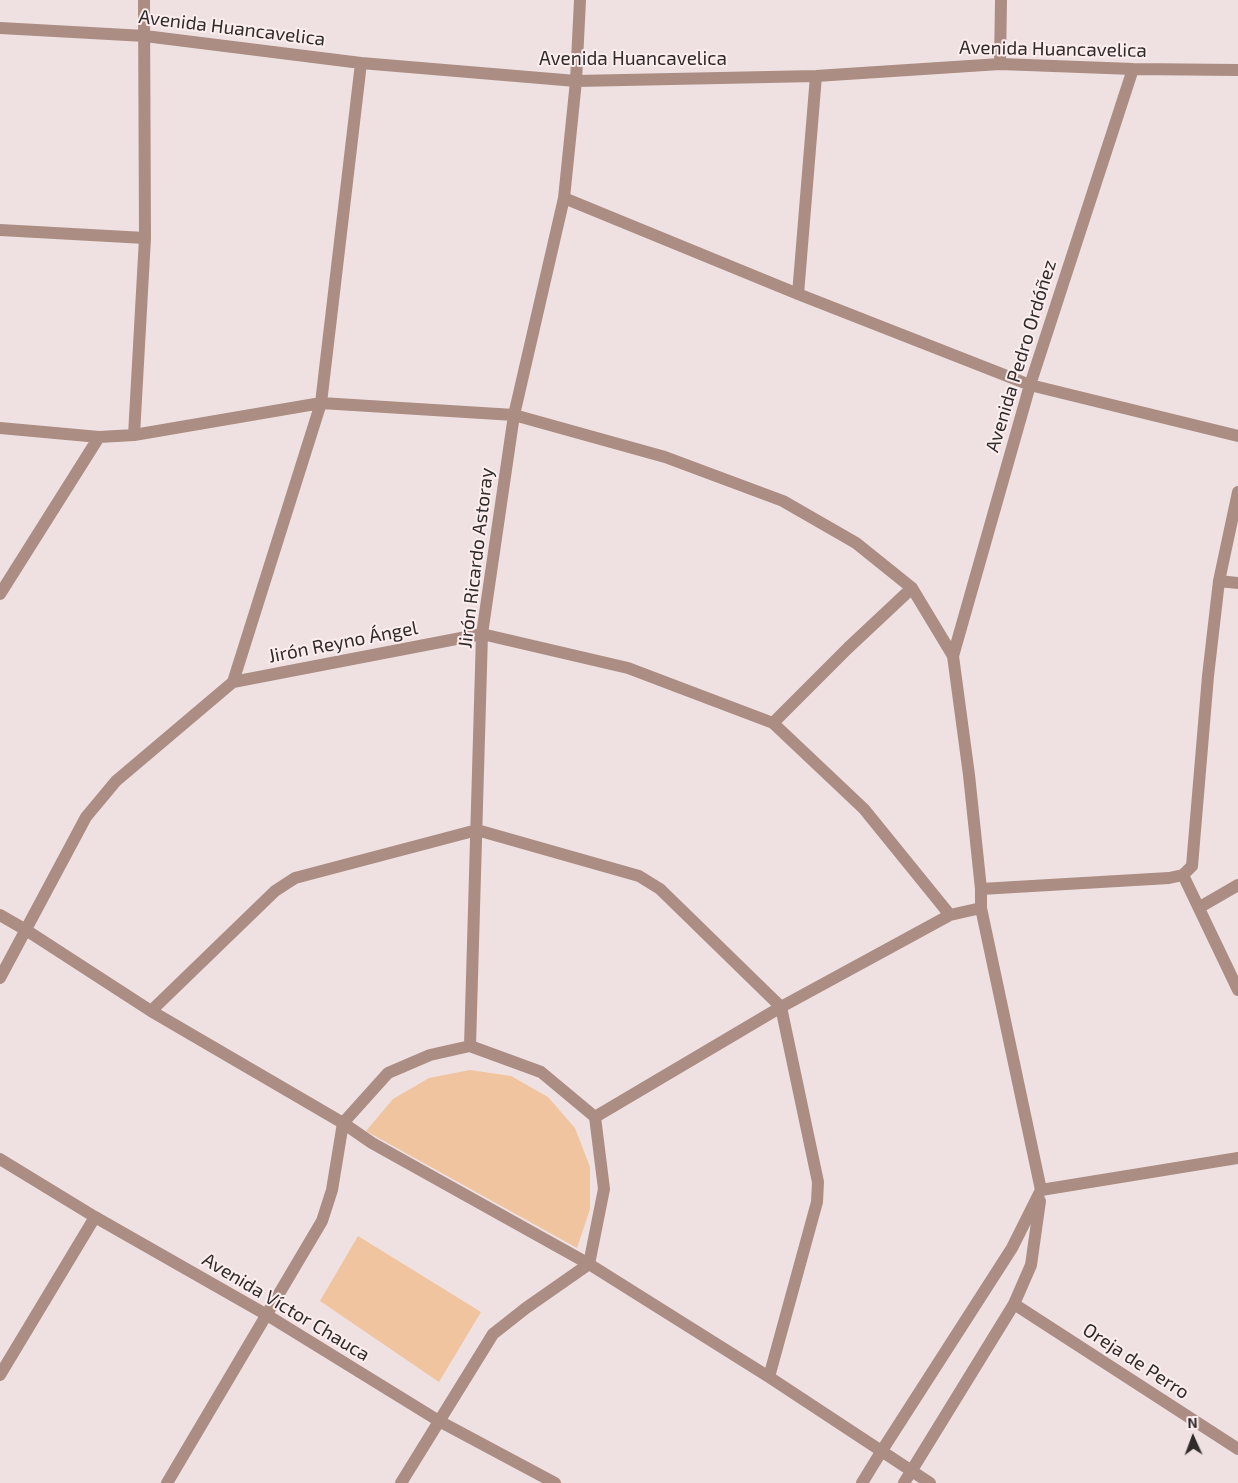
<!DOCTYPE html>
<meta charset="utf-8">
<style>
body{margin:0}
#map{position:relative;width:1238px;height:1483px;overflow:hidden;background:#efe1e2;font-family:"Exo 2",sans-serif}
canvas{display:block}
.north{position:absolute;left:1168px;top:1413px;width:50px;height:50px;-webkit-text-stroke:4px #fceeef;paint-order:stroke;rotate:358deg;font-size:14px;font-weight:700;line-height:20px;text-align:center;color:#302b2b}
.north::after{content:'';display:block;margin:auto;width:18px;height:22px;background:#302b2b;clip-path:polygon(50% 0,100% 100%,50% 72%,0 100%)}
</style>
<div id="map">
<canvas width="1238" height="1483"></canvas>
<div class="north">N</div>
</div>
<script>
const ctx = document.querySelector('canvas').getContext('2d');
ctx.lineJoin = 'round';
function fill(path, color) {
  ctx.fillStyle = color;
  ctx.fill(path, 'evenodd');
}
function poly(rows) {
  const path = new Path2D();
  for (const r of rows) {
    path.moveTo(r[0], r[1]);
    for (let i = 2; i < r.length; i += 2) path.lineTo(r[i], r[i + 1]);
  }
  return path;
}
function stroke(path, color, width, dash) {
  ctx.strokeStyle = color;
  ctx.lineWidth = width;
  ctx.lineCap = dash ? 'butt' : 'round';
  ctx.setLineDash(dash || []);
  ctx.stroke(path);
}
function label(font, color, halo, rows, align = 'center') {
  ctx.font = font + ' "Exo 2",sans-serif';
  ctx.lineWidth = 4;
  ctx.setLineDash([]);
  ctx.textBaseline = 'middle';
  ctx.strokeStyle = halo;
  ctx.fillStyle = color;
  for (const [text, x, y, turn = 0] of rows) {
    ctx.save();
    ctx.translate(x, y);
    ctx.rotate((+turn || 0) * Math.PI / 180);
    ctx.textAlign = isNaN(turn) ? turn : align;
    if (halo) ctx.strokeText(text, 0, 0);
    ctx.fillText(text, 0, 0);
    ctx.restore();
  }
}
fill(poly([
 [470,1070,511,1076,548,1097,575,1128,590,1167,590,1209,577,1248,366,1131,393,1099,429,1078],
 [358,1236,481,1312,439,1382,320,1301]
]), '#efc49f');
stroke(poly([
 [0,28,145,36,361,63,576,81,816,76,1000,64,1133,69,1238,70],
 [1000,64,1001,0],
 [564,198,798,294,1030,385,1238,436],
 [0,230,145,238],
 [798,294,816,76],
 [0,428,99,437,134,435,321,403,514,415,665,457,783,501,856,543,912,588,953,656,969,775,981,889,981,908,1041,1190,1012,1248,881,1452,862,1483],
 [134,435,145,238,144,0],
 [1219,581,1238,583],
 [0,594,99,437],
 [953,656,1030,385,1133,69],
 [233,682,321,403,361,63],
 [773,723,848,648,912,588],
 [1183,875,1238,990],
 [981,889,1169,878,1183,875,1192,866,1208,676,1219,581,1238,492],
 [1200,907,1238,885],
 [0,915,26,930,151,1011,343,1123,372,1143,589,1264,604,1189,595,1117,541,1072,470,1046,430,1055,388,1073,343,1123],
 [0,978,86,817,116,781,233,682,482,634,628,668,773,723,864,809,950,915],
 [151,1011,275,891,295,878,477,830,639,876,660,889,781,1007,818,1182,817,1202,769,1377],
 [470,1046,482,634,514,415,564,198,576,81,580,0],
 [595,1117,781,1007,950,915,981,908],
 [0,1159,95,1217,267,1315,439,1421,555,1483],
 [1041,1190,1238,1158],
 [1014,1304,1238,1449],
 [0,1375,95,1217],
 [167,1483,322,1221,332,1190,343,1123],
 [401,1483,493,1334,526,1308,589,1264,769,1377,930,1483],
 [904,1483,1014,1304,1031,1265,1040,1201]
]), '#ab8d84', 12);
label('19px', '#302b2b', '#fceeef', [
 ["Avenida Huancavelica",232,28,7],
 ["Avenida Huancavelica",1053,49,1],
 ["Avenida Huancavelica",633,59],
 ["Avenida Pedro Ordóñez",1021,356,-73],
 ["Jirón Ricardo Astoray",476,558,-83],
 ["Jirón Reyno Ángel",343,642,-11],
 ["Avenida Víctor Chauca",286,1307,31],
 ["Oreja de Perro",1136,1361,33]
]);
</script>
